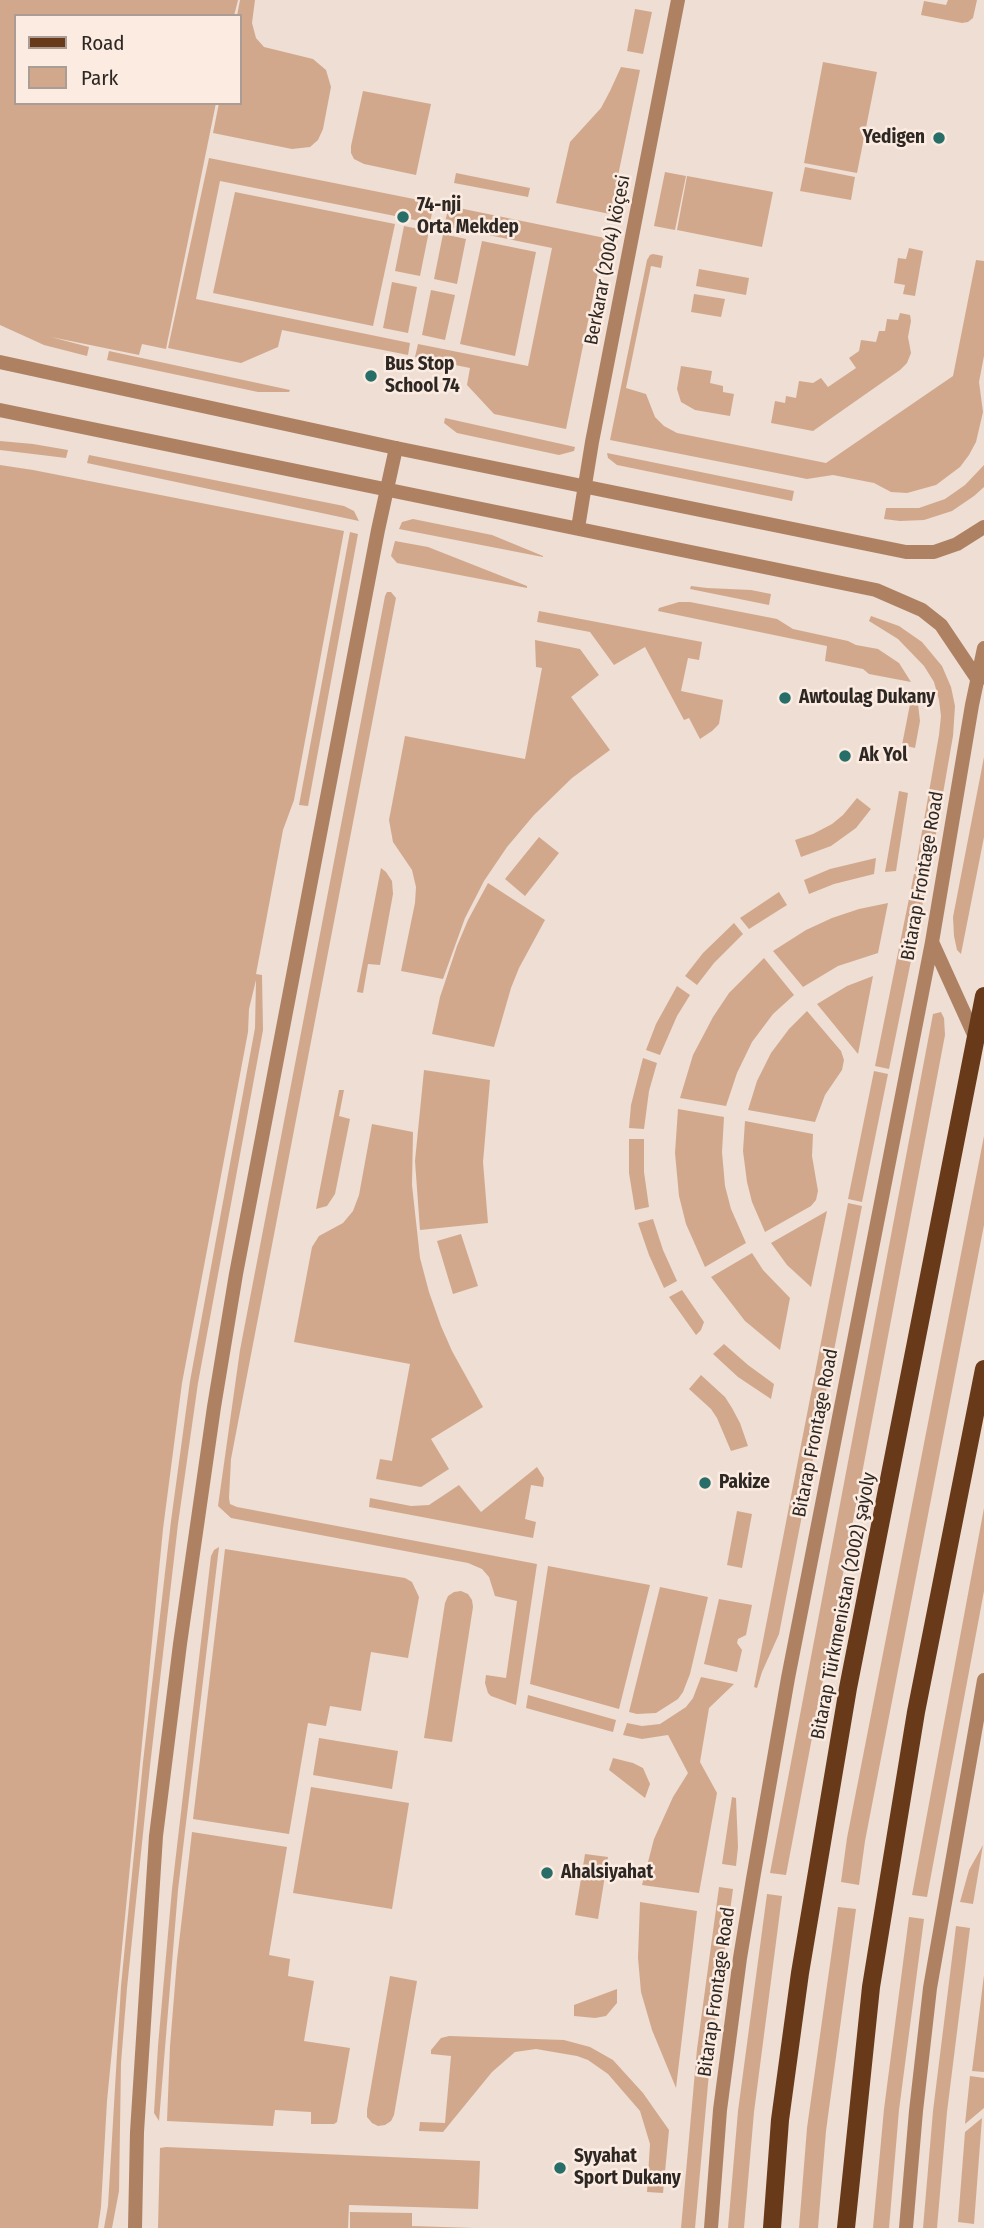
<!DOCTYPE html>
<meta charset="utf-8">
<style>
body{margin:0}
#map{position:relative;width:984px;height:2228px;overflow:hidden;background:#eeded4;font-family:"Fira Sans Condensed",sans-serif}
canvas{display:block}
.legend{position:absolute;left:14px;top:14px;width:228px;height:91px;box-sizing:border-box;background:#fbebe1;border:2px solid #a99d95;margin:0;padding:9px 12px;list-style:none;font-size:21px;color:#2e2824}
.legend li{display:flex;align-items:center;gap:14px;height:35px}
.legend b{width:35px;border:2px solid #a99d95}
</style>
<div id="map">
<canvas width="984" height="2228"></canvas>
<ul class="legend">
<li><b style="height:9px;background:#683a19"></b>Road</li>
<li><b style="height:19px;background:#d2a88d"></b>Park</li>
</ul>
</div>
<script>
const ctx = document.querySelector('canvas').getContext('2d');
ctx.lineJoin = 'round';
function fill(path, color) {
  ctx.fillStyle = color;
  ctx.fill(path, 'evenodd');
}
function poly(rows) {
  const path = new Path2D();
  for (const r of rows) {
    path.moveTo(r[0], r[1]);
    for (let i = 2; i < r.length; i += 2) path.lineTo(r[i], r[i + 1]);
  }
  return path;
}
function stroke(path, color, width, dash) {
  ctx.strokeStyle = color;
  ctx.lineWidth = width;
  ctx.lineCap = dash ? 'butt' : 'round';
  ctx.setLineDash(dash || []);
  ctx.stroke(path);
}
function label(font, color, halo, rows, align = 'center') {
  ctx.font = font + ' "Fira Sans Condensed",sans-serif';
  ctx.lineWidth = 5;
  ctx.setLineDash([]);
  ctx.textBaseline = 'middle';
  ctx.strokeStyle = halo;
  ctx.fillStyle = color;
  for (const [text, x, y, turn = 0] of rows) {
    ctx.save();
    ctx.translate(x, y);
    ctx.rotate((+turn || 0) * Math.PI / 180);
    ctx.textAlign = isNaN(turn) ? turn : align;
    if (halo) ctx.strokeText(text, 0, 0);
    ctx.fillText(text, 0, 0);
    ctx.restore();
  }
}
fill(poly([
 [0,0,238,0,234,16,16,16,16,103,216,103,166,349,142,344,139,355,51,337,89,347,87,356,44,345,0,325],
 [240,0,255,0,252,23,256,38,264,47,313,59,326,70,331,87,323,129,318,140,310,147,292,149,213,133,219,103,240,103,240,16,237,16],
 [948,0,977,0,973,18,968,22,962,23,921,15,924,1,946,5],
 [635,9,652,12,643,54,627,51],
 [823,62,877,72,857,173,804,163],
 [621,67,640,70,610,214,556,203,570,142,601,108,610,91],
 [363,91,431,104,416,175,364,164,354,159,351,153,351,146],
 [209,158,434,203,430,223,220,181,196,299,410,343,408,355,282,330,278,347,241,363,168,348],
 [805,167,855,177,851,200,800,191],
 [665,172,686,176,675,230,654,226],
 [456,173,530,188,528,197,454,183],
 [687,176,773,192,762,247,677,230],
 [235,192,395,224,373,326,213,293],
 [449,206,605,238,566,429,494,414,467,385,470,368,415,357,418,344,528,366,552,248,444,226],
 [404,226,429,231,420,276,395,271],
 [443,234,466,239,457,284,434,279],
 [482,241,536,252,515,356,460,344],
 [909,248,923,251,915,296,903,294,905,285,894,283,898,258,906,259],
 [653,254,663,256,661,268,651,266,626,388,646,394,655,417,664,426,677,433,826,463,953,376,976,260,984,261,984,356,979,382,983,412,976,442,969,455,960,467,936,485,907,493,891,492,874,483,833,475,807,479,610,440,647,260,650,255],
 [699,269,749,278,746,295,696,286],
 [392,282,417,287,408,333,383,328],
 [431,290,455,295,445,340,422,335],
 [694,294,725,299,721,317,691,312],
 [900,313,910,315,911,321,908,337,911,353,907,363,900,370,813,431,771,423,775,401,785,403,786,396,796,398,799,381,813,383,821,378,828,387,856,368,849,358,859,351,861,340,876,342,879,331,885,331,887,319,898,320],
 [109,351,290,390,289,392,258,392,107,360],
 [681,366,712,371,710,383,723,386,723,392,734,394,730,416,695,410,681,402,677,389],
 [445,418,575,447,574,451,559,455,457,433,444,423],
 [0,441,33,444,68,450,66,458,0,450],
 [607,453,794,491,792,501,617,465,608,458],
 [89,455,344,506,354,511,359,521,87,463],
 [0,465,33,470,344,531,294,800,283,830,256,974,262,975,263,1030,198,1383,178,1524,150,1766,127,1988,121,2063,119,2191,112,2228,104,2228,108,2206,121,1986,143,1762,171,1521,190,1381,255,1028,256,980,249,1009,248,1032,182,1383,163,1529,107,2101,101,2207,98,2228,0,2228],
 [984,465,984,487,974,496,952,511,924,520,900,521,884,519,886,508,919,508,945,499,965,485],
 [413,519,492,535,543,556,543,557,399,529,402,522],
 [350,532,358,534,308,806,299,805],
 [395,541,428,547,527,586,527,588,397,563,391,556],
 [691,586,707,588,751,590,771,594,769,605,690,589],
 [387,592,391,592,396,598,231,1459,229,1498,230,1504,237,1507,537,1564,516,1705,491,1696,488,1693,485,1683,486,1675,506,1678,517,1601,495,1596,489,1577,482,1569,468,1563,231,1518,218,1506,240,1350,385,596],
 [679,602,690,602,777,619,793,629,848,641,856,645,878,649,899,663,911,682,869,674,863,669,825,661,827,646,658,611,659,608],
 [539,611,702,642,699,660,688,658,681,691,723,700,719,724,712,731,700,739,689,718,684,720,645,647,614,665,590,632,537,622],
 [871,616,899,626,922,642,942,666,951,687,955,706,953,736,929,874,915,871,939,735,941,716,939,700,934,682,924,666,898,639,869,621],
 [535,640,580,649,599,675,571,697,610,750,572,778,534,815,507,847,484,881,465,918,443,979,401,971,415,903,416,887,412,870,393,842,389,820,405,736,525,759,542,668,536,667],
 [913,689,918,704,920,721,915,748,902,745],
 [984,757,984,837,961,954,957,950,954,936,953,917],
 [899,791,908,793,896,871,885,872],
 [857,798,871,809,856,828,831,846,801,857,795,840,813,834,832,824,843,815],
 [539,837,559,853,525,896,505,879],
 [876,858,874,874,834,884,809,894,804,880,830,869],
 [381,868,386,872,392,881,393,894,380,965,368,964,363,993,357,992],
 [914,874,928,877,889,1069,875,1066],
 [488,883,545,920,519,968,511,988,494,1047,432,1034,440,997,457,946,468,920],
 [779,892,787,905,749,929,740,918],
 [888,903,878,953,838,966,803,987,773,951,806,930,832,918,859,909],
 [734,923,743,934,714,963,697,985,685,976,703,953],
 [764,958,794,995,773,1014,752,1042,737,1073,726,1106,680,1098,693,1055,713,1017,729,993],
 [873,976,858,1054,817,1004,847,986],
 [677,986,690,995,677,1016,660,1055,646,1050,656,1024],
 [807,1011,841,1051,844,1060,842,1070,825,1095,815,1122,748,1110,757,1081,771,1053,789,1029],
 [941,1012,944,1018,945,1035,786,1875,770,1873,933,1014],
 [643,1058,657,1063,649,1091,644,1129,629,1128,631,1105],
 [424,1070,490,1080,483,1162,488,1223,420,1230,415,1161],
 [874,1071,888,1074,862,1202,848,1199],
 [339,1090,344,1090,339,1116,350,1119,335,1194,327,1206,316,1209],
 [678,1109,724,1117,722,1152,725,1186,731,1209,746,1243,705,1267,686,1224,679,1196,675,1153],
 [745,1121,813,1134,812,1156,818,1191,816,1200,811,1206,765,1232,752,1202,747,1182,743,1151],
 [372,1124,413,1132,412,1185,420,1258,429,1292,441,1326,452,1351,483,1407,431,1439,449,1469,421,1487,376,1479,380,1459,392,1461,410,1364,294,1342,312,1247,319,1236,343,1223,353,1211,359,1195],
 [984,1136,984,1225,865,1841,859,1885,841,1882,847,1838],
 [629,1139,644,1139,644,1172,649,1207,635,1210,629,1173],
 [848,1203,862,1206,779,1634,762,1672,757,1688,754,1687],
 [827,1211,811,1287,787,1265,771,1243],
 [653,1219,663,1250,677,1281,664,1288,649,1255,638,1223],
 [461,1234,478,1286,453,1294,437,1241],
 [752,1253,763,1270,790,1298,780,1350,745,1321,711,1277],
 [682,1290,704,1322,701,1330,696,1335,669,1297],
 [724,1344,748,1365,774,1384,771,1399,738,1377,713,1354],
 [701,1375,725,1397,732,1408,740,1423,748,1446,731,1451,717,1418,711,1409,689,1389],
 [537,1467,544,1478,543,1487,531,1485,525,1519,536,1522,533,1538,369,1507,370,1498,411,1506,429,1505,459,1485,481,1512],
 [984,1508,984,1591,927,1897,912,1895],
 [737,1511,752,1514,742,1568,727,1565],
 [219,1547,178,1890,159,2121,154,2113,158,2046,172,1889,211,1556,214,1550],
 [225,1549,405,1578,412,1582,419,1597,408,1658,371,1652,361,1711,330,1706,326,1726,308,1723,289,1834,193,1819],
 [548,1566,650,1585,619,1709,530,1684],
 [660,1587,708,1597,690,1674,683,1692,678,1699,656,1713,637,1714,629,1712],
 [461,1591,468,1594,472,1600,473,1607,452,1742,424,1738,445,1603,448,1596,454,1592],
 [719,1599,752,1605,746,1635,738,1639,737,1643,742,1650,737,1672,704,1664],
 [701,1677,734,1684,709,1708,700,1762,717,1793,699,1893,642,1885,654,1839,673,1797,688,1773,668,1735,642,1739,623,1735,627,1723,642,1726,660,1724,686,1707,693,1698],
 [528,1695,616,1720,613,1732,526,1708],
 [319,1738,398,1751,392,1789,313,1775],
 [613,1758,633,1763,643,1768,650,1784,645,1798,609,1770],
 [311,1787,409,1803,392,1909,293,1893],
 [732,1797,736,1798,738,1847,736,1866,722,1864],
 [192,1832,287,1847,269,1955,290,1959,288,1976,314,1981,304,2041,350,2048,337,2122,334,2124,311,2124,311,2112,275,2110,273,2126,167,2121,170,2046,177,1960],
 [983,1845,973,1904,960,1902,969,1870],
 [585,1854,608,1857,598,1919,575,1915],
 [719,1887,733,1889,711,2051,695,2228,681,2228,697,2049],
 [767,1894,782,1896,754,2112,744,2228,728,2228,738,2111],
 [640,1902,697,1911,676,2088,652,2030,641,1992,638,1958],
 [838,1907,856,1909,826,2131,818,2228,799,2228,807,2128],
 [909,1917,924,1919,899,2110,889,2228,873,2228,884,2109],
 [956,1926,970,1928,947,2112,937,2228,923,2228,933,2111],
 [984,1975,984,2072,972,2071],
 [390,1976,417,1981,394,2115,391,2121,385,2125,378,2126,372,2123,367,2117,367,2110],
 [617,1989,617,2003,606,2016,595,2018,574,2016,574,2005],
 [449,2036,564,2040,590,2047,613,2060,643,2093,669,2130,663,2193,647,2192,650,2144,640,2111,608,2074,588,2060,577,2056,536,2049,515,2052,492,2072,443,2132,419,2131,420,2122,445,2123,451,2056,431,2054,431,2050,441,2038],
 [970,2076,984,2078,984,2108,965,2124],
 [982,2118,974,2224,958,2222,965,2132],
 [166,2147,480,2161,478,2209,349,2205,348,2228,158,2228,160,2148],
 [350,2212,412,2213,412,2226,474,2228,350,2228]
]), '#d2a88d');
stroke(poly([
 [932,942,976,1039],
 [135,2228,137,2132,156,1836,180,1644,214,1407,236,1274,378,530,396,448],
 [711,2228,720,2110,740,1958,753,1879,788,1678,932,942,972,705,984,648],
 [906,2228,916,2111,930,1988,984,1680]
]), '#ae8163', 14);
stroke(poly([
 [0,362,396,448,906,552,934,552,957,544,984,527],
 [0,410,876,590,922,610,941,625,978,680],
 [578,528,592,442,678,0]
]), '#ae8163', 14);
stroke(poly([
 [772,2228,780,2120,800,1973,848,1688,984,996],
 [846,2228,871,1987,916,1712,984,1369]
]), '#683a19', 18);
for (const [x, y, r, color] of [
 [939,138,7,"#266e67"],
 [403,217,7,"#266e67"],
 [371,376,7,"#266e67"],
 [785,698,7,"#266e67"],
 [845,756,7,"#266e67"],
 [705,1483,7,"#266e67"],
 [547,1873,7,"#266e67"],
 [560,2168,7,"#266e67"]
]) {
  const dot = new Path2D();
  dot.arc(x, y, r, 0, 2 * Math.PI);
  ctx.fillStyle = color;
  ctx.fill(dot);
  stroke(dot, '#fbebe1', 2.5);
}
label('bold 19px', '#2e2824', '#fbebe1', [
 ["Yedigen",925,138,"right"],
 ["74-nji",417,206],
 ["Orta Mekdep",417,228],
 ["Bus Stop",385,365],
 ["School 74",385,387],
 ["Awtoulag Dukany",799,698],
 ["Ak Yol",859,756],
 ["Pakize",719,1483],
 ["Ahalsiyahat",561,1873],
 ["Syyahat",574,2157],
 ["Sport Dukany",574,2179]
], 'left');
label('19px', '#2e2824', '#fbebe1', [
 ["Berkarar (2004) köçesi",608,260,-79],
 ["Bitarap Frontage Road",923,876,-80],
 ["Bitarap Frontage Road",816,1433,-79],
 ["Bitarap Türkmenistan (2002) şaýoly",844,1606,-79],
 ["Bitarap Frontage Road",717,1992,-82]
]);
</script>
